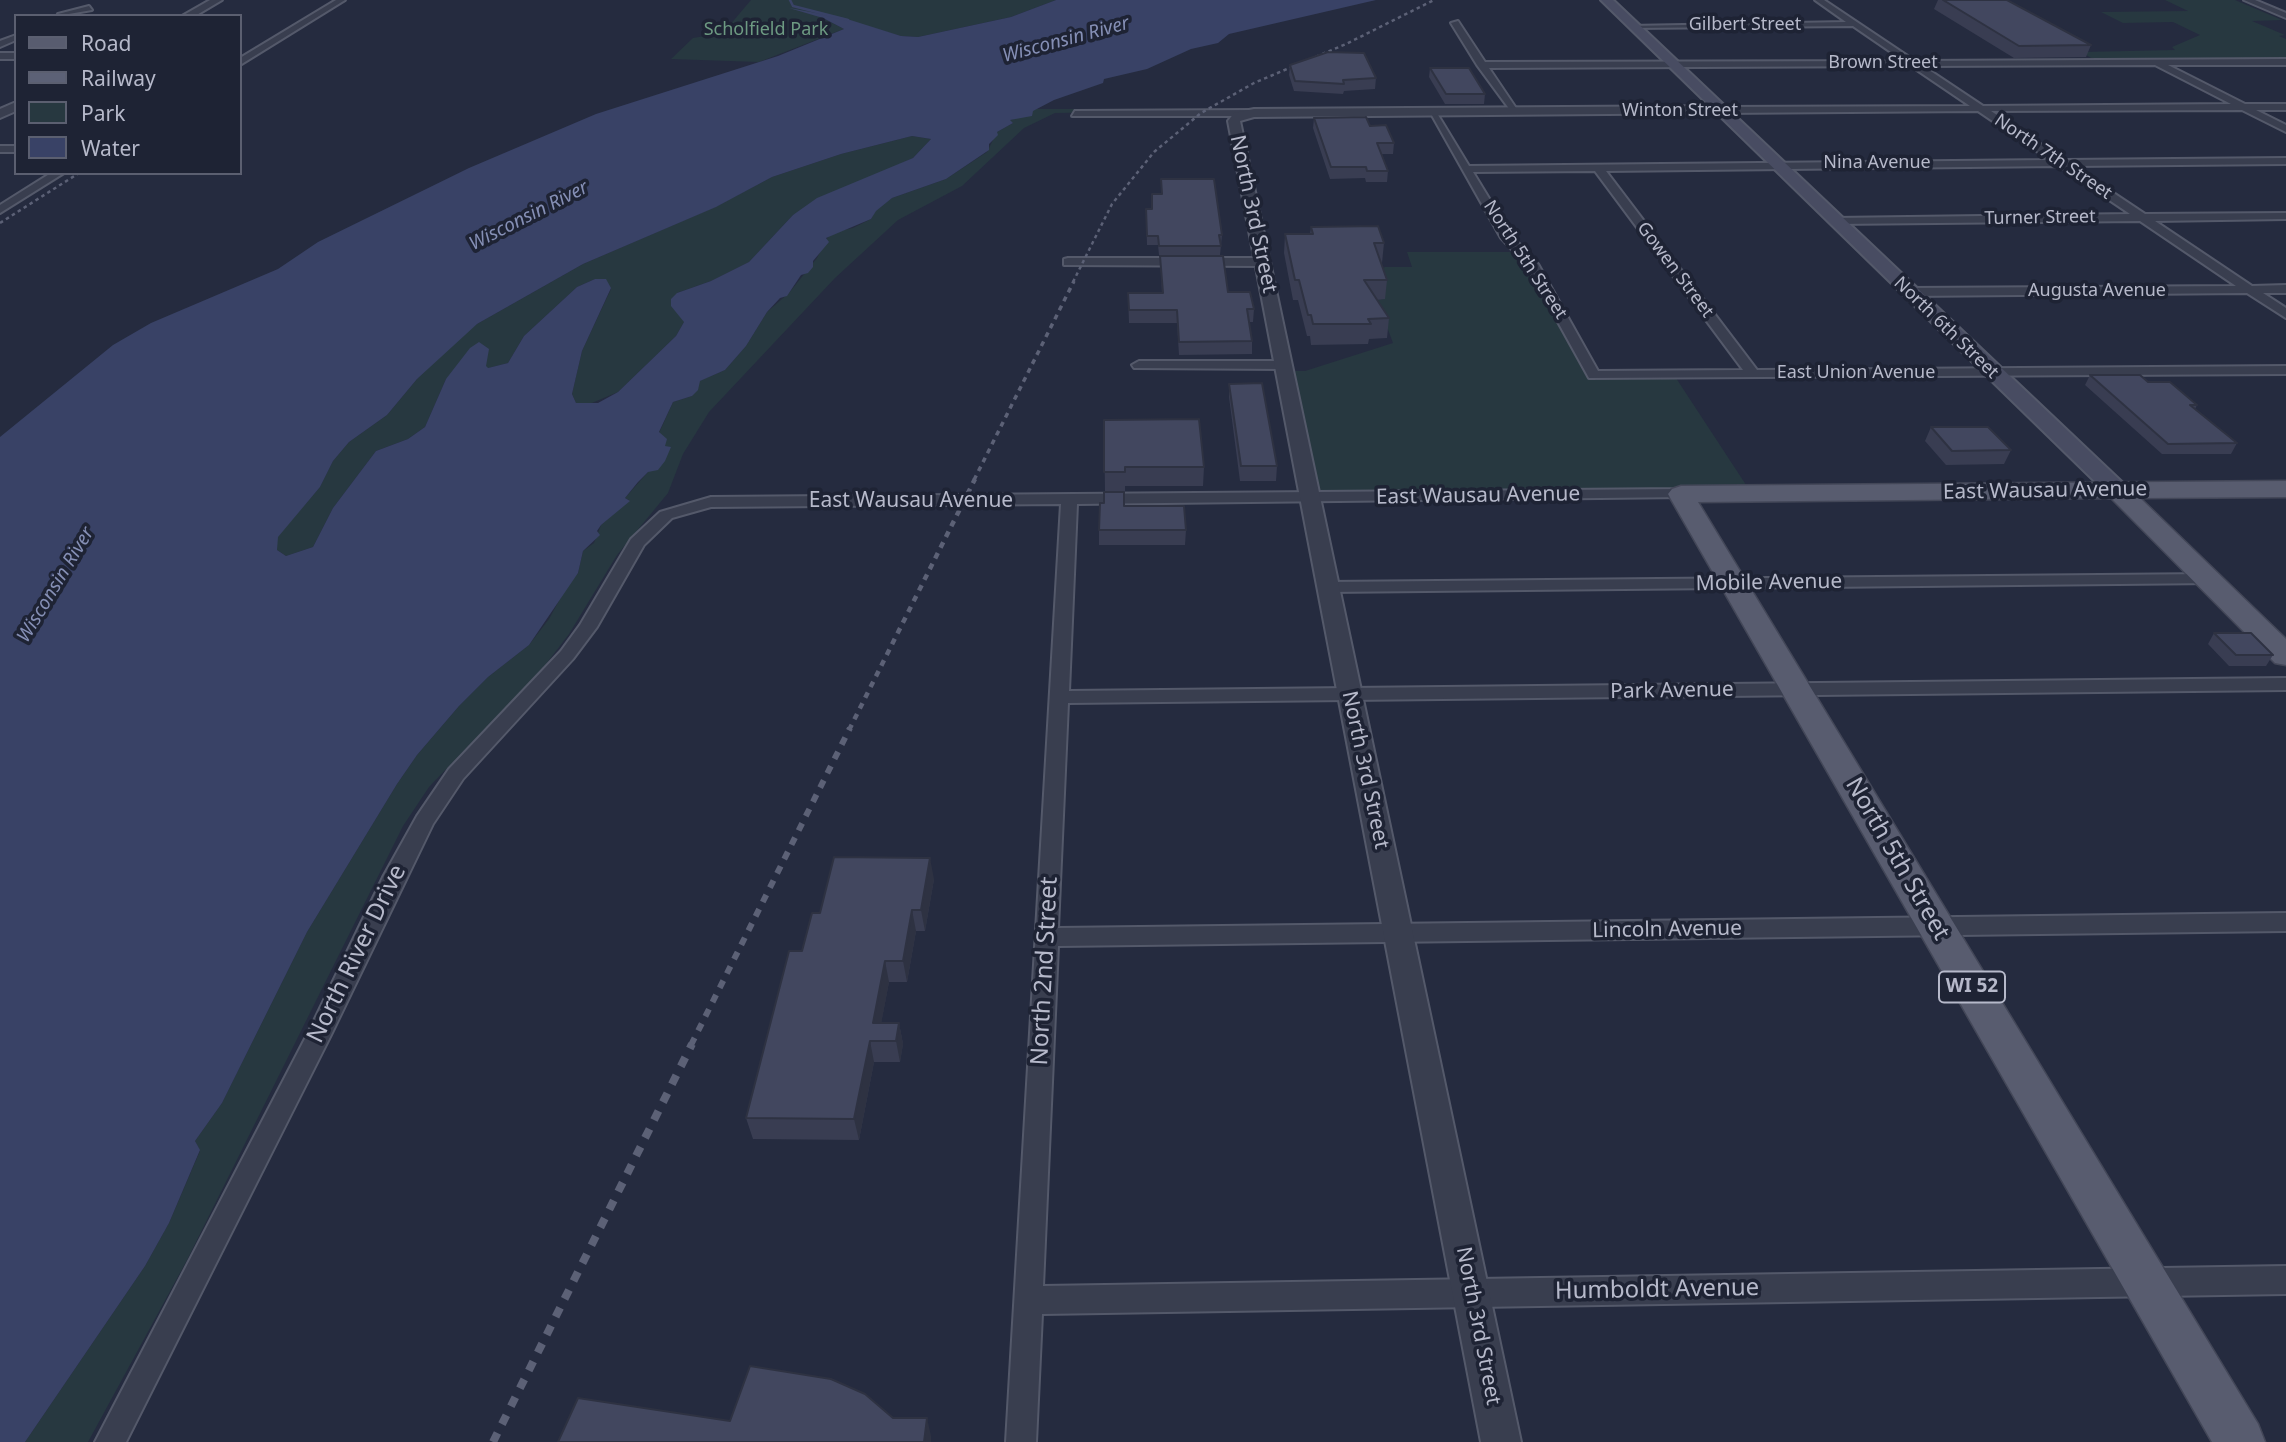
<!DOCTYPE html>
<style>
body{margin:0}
#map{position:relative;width:2286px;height:1442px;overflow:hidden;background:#252b3f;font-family:"Noto Sans",sans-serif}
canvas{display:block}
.legend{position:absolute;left:14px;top:14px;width:228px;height:161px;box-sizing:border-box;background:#1e2334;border:2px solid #5b5f70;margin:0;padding:9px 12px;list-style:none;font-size:21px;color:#b6b9ca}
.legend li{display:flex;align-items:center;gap:14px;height:35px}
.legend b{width:35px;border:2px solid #5b5f70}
</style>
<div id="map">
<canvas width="2286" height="1442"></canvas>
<ul class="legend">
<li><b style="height:9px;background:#585c6f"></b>Road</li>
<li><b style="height:9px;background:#5c6176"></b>Railway</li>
<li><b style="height:19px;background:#273840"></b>Park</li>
<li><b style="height:19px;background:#394266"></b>Water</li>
</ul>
</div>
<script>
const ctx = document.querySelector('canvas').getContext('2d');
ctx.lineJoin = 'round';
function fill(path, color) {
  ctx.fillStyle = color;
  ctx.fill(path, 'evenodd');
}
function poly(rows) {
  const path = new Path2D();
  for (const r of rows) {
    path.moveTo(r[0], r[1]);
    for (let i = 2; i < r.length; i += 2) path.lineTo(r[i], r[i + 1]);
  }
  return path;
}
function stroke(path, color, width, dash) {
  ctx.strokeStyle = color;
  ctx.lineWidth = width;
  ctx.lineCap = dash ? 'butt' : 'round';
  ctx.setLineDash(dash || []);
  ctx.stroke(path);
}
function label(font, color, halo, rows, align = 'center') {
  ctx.font = font + ' "Noto Sans",sans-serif';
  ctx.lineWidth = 7;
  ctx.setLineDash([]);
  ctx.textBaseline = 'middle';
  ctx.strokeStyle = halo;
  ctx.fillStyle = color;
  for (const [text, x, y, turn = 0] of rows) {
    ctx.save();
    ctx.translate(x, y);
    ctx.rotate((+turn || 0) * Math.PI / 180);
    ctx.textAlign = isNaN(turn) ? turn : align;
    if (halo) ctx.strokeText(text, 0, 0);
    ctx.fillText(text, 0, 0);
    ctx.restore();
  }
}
fill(poly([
 [751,0,1056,0,1011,17,918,37,901,36,824,14,817,15,844,29,759,62,671,59,693,38,723,33],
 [2165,0,2235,0,2282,20,2252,21,2285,35,2279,36,2286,39,2286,59,2093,59,2081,52,2175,50,2172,47,2200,35,2173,22,2123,23,2101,12,2188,11],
 [1036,109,1121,109,1122,112,1055,113,1024,128,962,186,898,220,835,278,709,412,683,454,668,493,617,555,569,634,543,668,429,787,403,826,187,1260,88,1442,25,1442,145,1266,169,1223,200,1151,195,1141,222,1103,307,932,397,784,417,755,459,706,488,677,529,645,549,619,567,586,578,573,583,551,594,543,601,525,629,500,625,498,648,472,664,446,659,433,673,402,692,396,699,381,725,370,746,346,767,312,789,293,817,258,830,233,853,228,871,219,875,211,892,198,946,179,987,152,997,132,1013,123,1009,121],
 [912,136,931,139,913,158,793,215,749,262,711,281,677,293,684,322,676,336,618,392,587,405,576,403,572,394,582,351,611,289,595,279,577,287,524,336,508,363,446,379,425,427,408,439,376,451,333,508,313,547,286,556,277,550,277,537,320,487,333,461,349,442,387,415,417,379,461,336,477,324,583,264,715,207,772,177,841,154],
 [1407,252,1521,252,1593,375,1674,375,1752,494,1313,498,1286,371,1305,371,1393,343,1377,300,1384,299,1377,271,1385,267,1412,267]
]), '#273840');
fill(poly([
 [1056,0,1376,0,1229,34,1218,43,1191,49,1147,69,1104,79,1103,83,1054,100,1033,111,1032,116,1010,120,1013,123,997,132,998,135,989,144,989,150,946,179,892,198,876,211,871,219,826,238,829,242,813,261,813,267,808,273,801,275,787,296,780,298,767,312,746,346,725,370,700,381,698,390,692,396,673,402,659,432,667,439,665,446,671,447,665,461,658,470,648,472,638,482,625,498,630,501,601,525,597,531,600,535,583,551,578,573,529,645,488,677,459,706,417,755,397,784,307,932,222,1103,195,1141,200,1150,169,1223,145,1266,25,1442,0,1442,0,437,113,345,151,323,278,269,318,242,469,168,596,114,778,56,844,29,823,18,789,8,844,18,901,36,918,37,1011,17],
 [912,136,931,139,913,158,817,198,793,215,749,262,711,281,677,293,671,299,671,306,684,322,676,336,618,392,598,403,576,403,572,394,582,351,611,288,606,279,595,279,577,287,524,336,508,363,488,368,486,366,489,349,479,342,470,348,446,379,425,427,408,439,376,451,333,508,313,547,286,556,277,550,278,537,320,487,333,461,349,442,387,415,417,379,477,324,583,264,716,207,772,177,841,154]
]), '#394266');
stroke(poly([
 [790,0,793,6,848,20]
]), '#394266', 2.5);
const minor = poly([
 [336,0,345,0,240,65,240,58,336,0],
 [1815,0,1824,0,1915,61,2286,59,2286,65,2168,65,2245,104,2286,104,2286,110,2256,110,2286,125,2286,132,2242,110,1991,111,2064,160,2286,158,2286,164,2073,166,2145,214,2286,213,2286,219,2155,221,2252,286,2286,285,2286,293,2263,293,2286,308,2286,318,2247,293,1909,296,1903,292,1909,288,2236,286,2140,221,1835,224,1829,221,1835,218,2130,214,2059,166,1606,171,1757,370,2286,366,2286,374,1589,378,1527,266,1501,238,1429,110,1435,110,1469,166,2050,160,1978,111,1721,113,1716,110,1721,107,1970,106,1911,66,1489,68,1518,111,1513,114,1477,65,1451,23,1458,21,1485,62,1904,61,1853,26,1633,28,1629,26,1846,22,1815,0],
 [2155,65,2231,104,1983,106,1923,66,2155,65],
 [1595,171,1743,370,1598,371,1538,264,1512,236,1473,172,1595,171],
 [2244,0,2255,0,2286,13,2286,18,2244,0],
 [89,6,92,10,57,16,58,14,89,6],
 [16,35,16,40,0,47,0,41,16,35],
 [0,53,16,53,16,59,0,59,0,53],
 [1075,111,1254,110,1259,113,1254,116,1072,116,1075,111],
 [0,146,16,146,16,152,0,152,0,146],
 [51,173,64,173,0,213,0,205,51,173],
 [1068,258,1262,258,1268,262,1262,266,1064,265,1064,259,1068,258],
 [1139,361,1284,361,1291,365,1284,369,1134,368,1132,365,1139,361],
 [1681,489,1687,491,1687,497,1077,504,1069,691,2286,678,2286,690,1068,703,1058,928,2286,913,2286,931,1058,946,1043,1286,2286,1266,2286,1294,1042,1314,1036,1442,1006,1442,1061,504,711,507,672,518,644,545,597,627,573,659,463,779,433,824,331,1035,126,1442,95,1442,309,1031,383,877,417,816,449,769,561,651,580,625,631,539,660,512,711,497,1681,489],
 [2210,574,2218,579,2216,583,1328,592,1319,587,1328,582,2210,574]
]);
const tertiary = poly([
 [210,0,222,0,195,16,182,16,210,0],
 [16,102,16,111,0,118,0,109,16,102],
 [1721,106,1727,110,1725,113,1254,117,1240,121,1521,1442,1481,1442,1228,121,1234,113,1254,109,1721,106]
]);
const secondary = poly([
 [1601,0,1613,0,2126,486,2129,491,2126,496,2110,496,1601,0]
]);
const primary = poly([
 [2286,481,2286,497,2140,498,2286,639,2286,665,2275,663,2111,498,1698,502,2258,1424,2265,1442,2212,1442,1668,494,1672,489,1681,486,2286,481]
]);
stroke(minor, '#54596a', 4);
stroke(tertiary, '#54596a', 4);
stroke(secondary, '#54596a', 4);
stroke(primary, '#434758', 3);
fill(minor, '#393e4f');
fill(tertiary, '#393e4f');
fill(secondary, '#484c62');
fill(primary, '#585c6f');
stroke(poly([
 [0,223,79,173],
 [1073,282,1112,204,1154,152,1201,113,1254,83,1346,44,1434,0]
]), '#5c6176', 2.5, [3.5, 3.5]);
stroke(poly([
 [974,480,1074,281]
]), '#5c6176', 3.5, [5, 5]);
stroke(poly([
 [849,730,975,479]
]), '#5c6176', 4.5, [6, 6]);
stroke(poly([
 [691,1045,850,728]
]), '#5c6176', 6, [8, 8]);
stroke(poly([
 [493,1442,692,1044]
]), '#5c6176', 8, [10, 10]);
fill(poly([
 [1938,0,2007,0,2091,45,2086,57,2014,58,1934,9],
 [1290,65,1376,78,1375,89,1344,91,1343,94,1294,91,1289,75],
 [1430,68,1485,94,1484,104,1445,104,1429,77],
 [1314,118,1370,126,1394,143,1393,154,1382,154,1388,171,1387,182,1366,182,1365,178,1330,179,1313,128],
 [1146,209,1222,235,1220,255,1159,255,1158,245,1147,245],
 [1311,227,1384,243,1382,263,1381,263,1387,280,1385,299,1377,300,1389,318,1387,338,1369,339,1368,344,1311,345,1310,336,1307,336,1298,300,1293,300,1284,253,1285,234,1310,234],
 [1160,256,1228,292,1254,309,1253,322,1249,322,1252,341,1252,354,1179,355,1177,323,1129,323,1128,293,1162,293],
 [2090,375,2197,405,2195,409,2237,443,2231,454,2162,454,2085,385],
 [1229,384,1277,466,1276,481,1240,481,1229,397],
 [1104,420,1204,467,1203,486,1125,486,1125,491,1105,491],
 [1931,427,2011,450,2004,464,1946,465,1925,441],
 [1125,506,1186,530,1185,545,1099,545,1099,530],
 [2214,633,2273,655,2266,666,2229,666,2208,644],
 [934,879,925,931,916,931,907,982,889,982,881,1023,899,1023,903,1044,900,1062,874,1062,859,1140,753,1139,746,1118,802,951,820,913]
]), '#393d52');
fill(poly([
 [930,858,934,879,925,931,921,910],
 [912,910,916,931,907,982,903,961],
 [885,961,889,982,878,1041,873,1023],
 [899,1023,903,1044,900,1062,896,1041],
 [870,1041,874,1062,859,1140,854,1119],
 [927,1418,931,1436,931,1442,924,1442]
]), '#2e3242');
const building = poly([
 [1943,0,2007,0,2091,45,2019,46,1943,0],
 [1328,52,1364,53,1376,78,1343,80,1344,84,1295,81,1290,65,1328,52],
 [1430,68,1469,68,1485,94,1446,94,1430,68],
 [1366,117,1370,126,1386,125,1394,143,1377,143,1388,171,1367,171,1366,167,1331,167,1314,118,1366,117],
 [1161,179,1214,179,1222,235,1219,235,1221,246,1159,246,1158,236,1147,236,1146,209,1152,209,1152,194,1162,194,1161,179],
 [1378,226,1384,243,1374,243,1387,280,1364,280,1389,318,1368,319,1371,324,1313,324,1311,315,1308,315,1299,280,1295,280,1285,234,1313,234,1311,227,1378,226],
 [1160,256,1223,256,1228,292,1250,292,1254,309,1247,309,1252,341,1179,342,1177,310,1129,310,1128,293,1163,293,1160,256],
 [2090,375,2140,375,2148,382,2170,382,2197,405,2190,405,2237,443,2168,444,2090,375],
 [1262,383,1277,466,1241,466,1229,384,1262,383],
 [1199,419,1204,467,1125,467,1125,472,1104,472,1104,420,1199,419],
 [1931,427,1988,427,2011,450,1952,451,1931,427],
 [1104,492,1124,492,1124,506,1184,506,1186,530,1099,530,1100,503,1104,503,1104,492],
 [2214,633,2251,633,2273,655,2236,655,2214,633],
 [834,857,930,858,921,910,912,910,903,961,885,961,873,1023,899,1023,896,1041,870,1041,854,1119,746,1118,789,951,802,951,812,913,820,913,834,857],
 [750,1366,831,1379,865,1394,893,1418,927,1418,924,1442,558,1442,578,1398,730,1421,750,1366]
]);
fill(building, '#42475f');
stroke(building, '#2e3242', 2);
label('18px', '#b6b9ca', '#1e2334', [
 ["Gilbert Street",1745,25],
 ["Brown Street",1883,63],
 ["Winton Street",1680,111],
 ["North 7th Street",2053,157,34],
 ["Nina Avenue",1877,163],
 ["Turner Street",2040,218,-1],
 ["North 5th Street",1525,260,57],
 ["Gowen Street",1675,270,53],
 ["Augusta Avenue",2097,291],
 ["North 6th Street",1946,328,44],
 ["East Union Avenue",1856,373]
]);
label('18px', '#6d9a82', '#1e2334', [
 ["Scholfield Park",766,30]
]);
label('italic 19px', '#858fb5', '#1e2334', [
 ["Wisconsin River",1066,40,-15],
 ["Wisconsin River",529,216,-27],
 ["Wisconsin River",56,585,-59]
]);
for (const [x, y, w] of [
 [1972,987,66]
]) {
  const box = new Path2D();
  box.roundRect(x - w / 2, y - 15.5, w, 31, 5);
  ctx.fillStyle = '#1e2334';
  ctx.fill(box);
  stroke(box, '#b6b9ca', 2);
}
label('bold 19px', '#b6b9ca', null, [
 ["WI 52",1972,987]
]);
label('21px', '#b6b9ca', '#1e2334', [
 ["North 3rd Street",1253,214,78],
 ["East Wausau Avenue",2045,491,-1],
 ["East Wausau Avenue",1478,496,-1],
 ["East Wausau Avenue",911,501],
 ["Mobile Avenue",1769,583,-1],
 ["Park Avenue",1672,691,-1],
 ["North 3rd Street",1365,770,78],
 ["Lincoln Avenue",1667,930,-1],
 ["North 3rd Street",1478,1326,79]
]);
label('24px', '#b6b9ca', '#1e2334', [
 ["North 5th Street",1897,859,60],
 ["North River Drive",357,954,-64],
 ["North 2nd Street",1045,971,-87],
 ["Humboldt Avenue",1657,1290,-1]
]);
</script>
